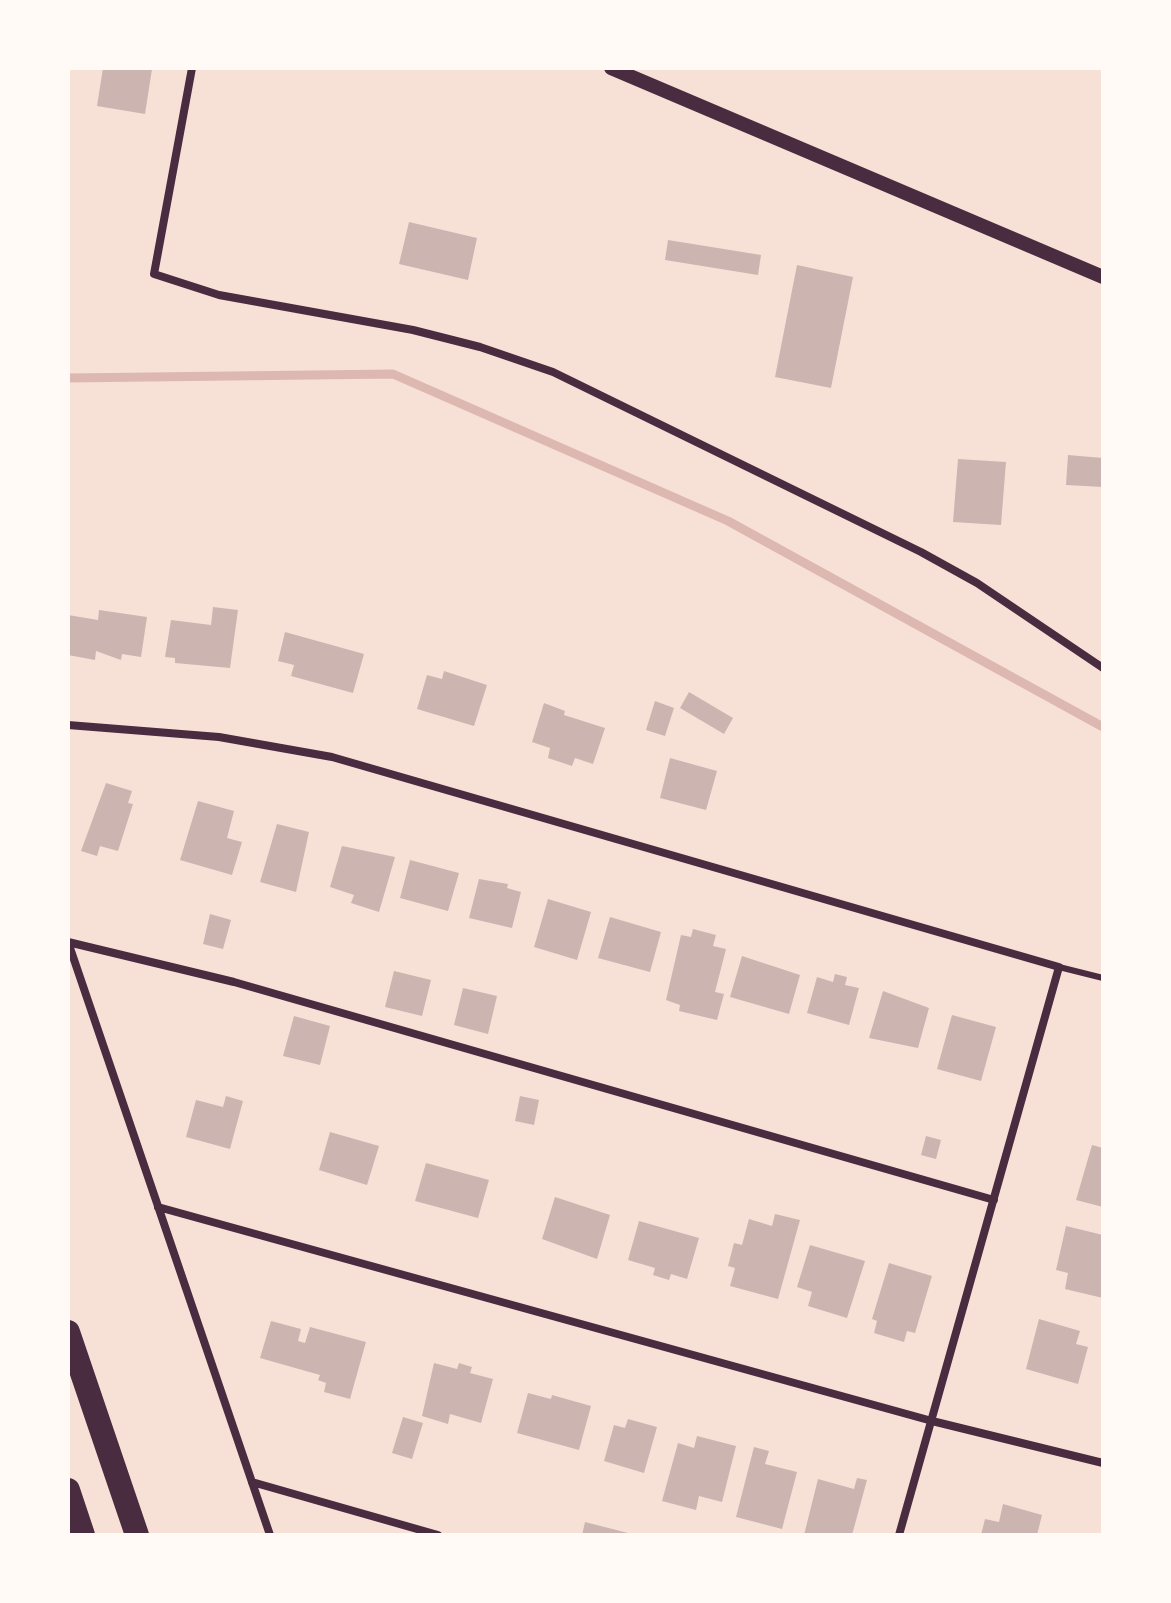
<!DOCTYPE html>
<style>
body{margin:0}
#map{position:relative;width:1171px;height:1603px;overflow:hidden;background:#f7e1d7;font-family:"Golos Text",sans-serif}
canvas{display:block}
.frame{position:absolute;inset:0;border:70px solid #fffaf5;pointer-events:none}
</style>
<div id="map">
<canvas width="1171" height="1603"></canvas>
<div class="frame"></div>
</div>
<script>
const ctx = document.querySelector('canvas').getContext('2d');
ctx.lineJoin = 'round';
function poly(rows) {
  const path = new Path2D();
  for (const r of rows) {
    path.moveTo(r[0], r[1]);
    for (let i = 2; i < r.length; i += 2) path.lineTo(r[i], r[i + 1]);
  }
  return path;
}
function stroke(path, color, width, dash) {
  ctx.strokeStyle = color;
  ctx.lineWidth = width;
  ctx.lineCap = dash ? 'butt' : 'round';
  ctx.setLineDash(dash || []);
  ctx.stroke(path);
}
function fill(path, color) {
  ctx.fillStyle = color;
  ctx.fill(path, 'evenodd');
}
stroke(poly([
 [68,378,393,374,728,521,1103,727]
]), '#dcb8b0', 9);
fill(poly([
 [103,68,152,69,145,114,97,106],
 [409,222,477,238,468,280,399,264],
 [668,240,761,255,758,275,665,260],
 [797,265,853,277,831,388,775,377],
 [1068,455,1103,458,1103,487,1066,485],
 [958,459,1006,462,1001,525,953,522],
 [213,607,238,610,230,668,175,663,175,658,165,657,171,620,211,625],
 [99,610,147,617,141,657,122,654,121,660,96,651,95,660,68,655,68,615,98,620],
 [285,632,364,654,353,693,291,676,294,665,278,661],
 [444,671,487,685,474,726,417,709,427,675,442,679],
 [689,692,733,718,724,734,680,708],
 [655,701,674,708,665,736,646,730],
 [544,703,565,711,564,715,605,728,593,764,575,758,572,766,548,758,550,748,532,742],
 [670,758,717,771,706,810,660,798],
 [106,783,132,791,128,803,133,804,118,851,100,846,97,856,81,851],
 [198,801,234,811,227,838,242,842,232,875,180,860],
 [277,824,309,832,296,892,260,882],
 [342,846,395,857,379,912,351,903,354,895,330,887],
 [410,860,459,873,448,911,400,898],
 [479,879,508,884,507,888,521,892,512,928,469,918],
 [548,899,591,912,577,960,534,947],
 [210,914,231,920,223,949,203,944],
 [610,917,661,932,650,972,598,958],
 [693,929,716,935,713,946,726,949,715,992,724,994,717,1020,679,1011,680,1005,666,1000,681,935,691,937],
 [742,956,800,975,789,1014,730,997],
 [394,971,431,980,422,1016,385,1007],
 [835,974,847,977,845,985,859,988,849,1025,807,1013,817,977,833,982],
 [463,988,497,996,488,1034,454,1025],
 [883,991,929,1008,918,1048,869,1038],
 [952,1015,996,1027,981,1081,937,1069],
 [294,1016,330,1026,320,1065,283,1056],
 [226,1096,243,1101,230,1149,186,1137,196,1100,223,1107],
 [520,1096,539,1100,534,1125,515,1121],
 [330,1132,379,1146,367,1185,319,1170],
 [926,1136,941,1140,936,1159,921,1155],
 [1092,1145,1103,1148,1103,1207,1076,1200],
 [426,1163,489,1180,478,1218,415,1201],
 [555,1197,610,1215,597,1259,542,1239],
 [775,1214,800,1220,778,1299,730,1286,735,1268,728,1266,734,1243,742,1245,749,1219,772,1226],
 [639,1221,699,1238,687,1279,671,1274,669,1280,653,1275,655,1268,628,1260],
 [1066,1226,1103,1235,1103,1298,1065,1289,1068,1273,1056,1270],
 [810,1245,865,1261,847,1318,808,1306,812,1292,797,1287],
 [889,1263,932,1276,915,1333,907,1331,904,1342,874,1333,877,1321,872,1319],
 [1039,1319,1080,1331,1076,1344,1088,1347,1078,1384,1026,1369],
 [271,1321,301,1329,298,1341,305,1343,310,1327,366,1342,350,1399,324,1392,326,1383,318,1380,320,1375,260,1358],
 [434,1363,457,1369,459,1363,472,1367,470,1373,493,1379,481,1423,450,1414,448,1424,422,1416],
 [528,1393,551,1399,552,1395,591,1406,579,1450,517,1433],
 [403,1417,423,1423,412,1459,392,1453],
 [628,1419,657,1427,644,1473,604,1461,614,1425,625,1428],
 [697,1436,736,1446,722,1502,699,1496,696,1510,662,1501,678,1443,694,1448],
 [754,1447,769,1451,765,1464,797,1472,782,1529,736,1517],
 [857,1478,867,1480,852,1535,804,1535,818,1479,854,1489],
 [1003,1504,1042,1515,1037,1535,981,1535,985,1519,999,1522],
 [585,1522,632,1534,632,1535,582,1535]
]), '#ccb4b1');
stroke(poly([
 [1059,967,1103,978]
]), '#4a2c40', 6);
stroke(poly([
 [192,68,154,274,219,295,413,330,480,347,553,372,921,552,977,583,1103,668],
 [68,725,219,737,332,757,1059,967,899,1535],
 [68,942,234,982,994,1200],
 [68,942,270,1535],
 [158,1207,932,1421,1103,1463],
 [252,1482,438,1535]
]), '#4a2c40', 8);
stroke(poly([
 [611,68,1103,277]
]), '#4a2c40', 14);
stroke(poly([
 [68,1332,137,1535],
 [68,1490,83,1535]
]), '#4a2c40', 24);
</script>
